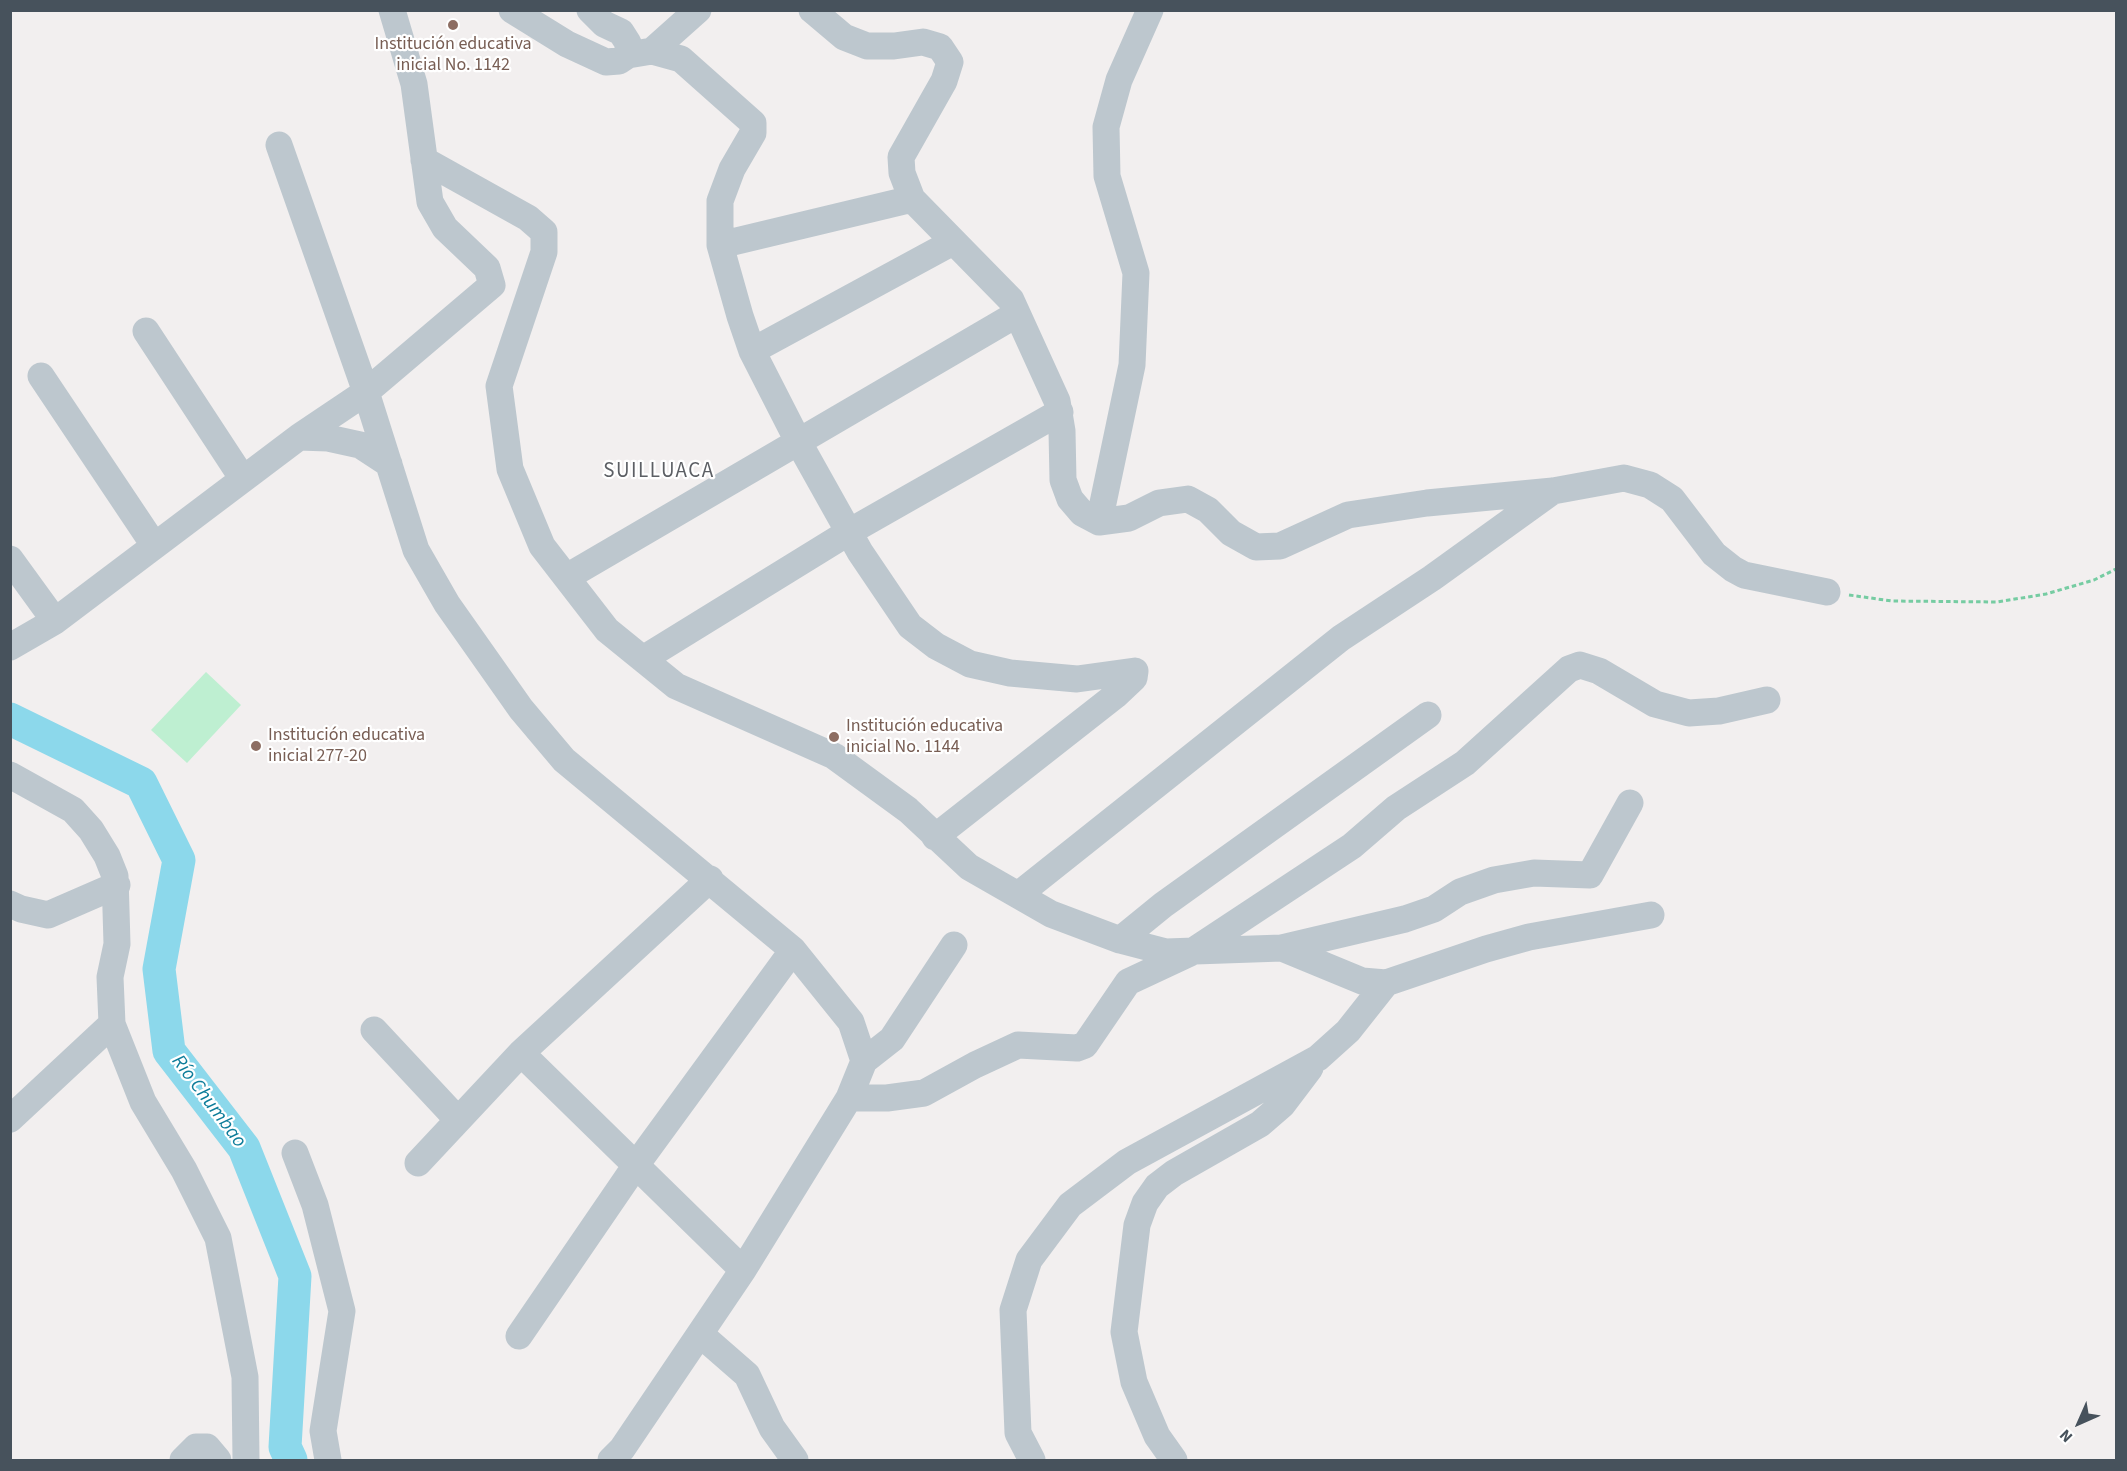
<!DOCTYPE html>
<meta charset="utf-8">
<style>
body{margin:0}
#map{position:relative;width:2127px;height:1471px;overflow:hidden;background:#f2efef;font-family:"Source Sans 3",sans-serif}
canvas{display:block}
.frame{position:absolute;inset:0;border:12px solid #47525c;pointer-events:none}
.north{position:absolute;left:2049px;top:1393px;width:60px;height:60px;-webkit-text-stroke:4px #fff;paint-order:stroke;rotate:225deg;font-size:16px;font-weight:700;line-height:24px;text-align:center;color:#47525c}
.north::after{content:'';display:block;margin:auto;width:21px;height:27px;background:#47525c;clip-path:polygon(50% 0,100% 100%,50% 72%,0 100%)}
</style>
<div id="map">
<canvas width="2127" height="1471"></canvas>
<div class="frame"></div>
<div class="north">N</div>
</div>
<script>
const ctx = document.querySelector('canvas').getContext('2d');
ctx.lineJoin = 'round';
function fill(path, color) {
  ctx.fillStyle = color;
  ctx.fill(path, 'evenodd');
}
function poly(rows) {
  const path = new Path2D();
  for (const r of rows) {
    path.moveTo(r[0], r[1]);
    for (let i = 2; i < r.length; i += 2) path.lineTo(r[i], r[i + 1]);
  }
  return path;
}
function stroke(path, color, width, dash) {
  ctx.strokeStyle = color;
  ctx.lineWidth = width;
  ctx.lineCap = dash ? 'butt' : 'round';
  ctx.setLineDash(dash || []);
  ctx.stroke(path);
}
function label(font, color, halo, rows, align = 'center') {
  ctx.font = font + ' "Source Sans 3",sans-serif';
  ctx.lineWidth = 4.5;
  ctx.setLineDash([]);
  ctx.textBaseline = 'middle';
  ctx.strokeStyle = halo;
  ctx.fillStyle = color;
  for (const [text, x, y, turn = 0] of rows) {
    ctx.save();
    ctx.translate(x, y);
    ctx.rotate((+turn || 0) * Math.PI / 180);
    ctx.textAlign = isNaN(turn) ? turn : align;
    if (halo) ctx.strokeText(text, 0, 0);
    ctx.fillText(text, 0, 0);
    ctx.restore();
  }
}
fill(poly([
 [206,672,241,705,187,763,151,730]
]), '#beefd1');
stroke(poly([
 [10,719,141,783,179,860,159,969,169,1051,244,1148,295,1276,285,1447,291,1460]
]), '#8cd8eb', 33);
stroke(poly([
 [1849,595,1892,601,1997,602,2046,594,2094,580,2116,569]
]), '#76cca2', 3, [4.5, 3]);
stroke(poly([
 [512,10,567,44,606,62,619,61,628,55,628,43,621,32,604,24,590,10],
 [812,10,844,37,867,46,894,46,923,42,940,47,950,62,944,81,901,157,902,173,912,199,1011,300,1057,401,1062,431,1063,480,1070,499,1082,513,1099,522,1129,518,1159,503,1188,499,1208,510,1231,533,1256,547,1280,546,1348,515,1427,503,1553,491,1624,478,1650,485,1672,499,1714,554,1733,569,1744,575,1827,592],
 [652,51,698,10],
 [628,55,652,51,681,59,753,123,753,133,732,169,720,201,720,245,740,316,752,351,799,443,860,552,910,626,936,646,970,664,1010,673,1077,679,1135,671,1134,678,1116,695,935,837],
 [279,145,366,392,416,550,447,604,521,709,564,760,793,950,851,1022,864,1061,849,1098,743,1270,622,1449,611,1460],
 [424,160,528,218,544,232,544,252,499,386,510,469,542,546,607,630,676,686,834,756,908,810,969,867,1051,914,1120,940,1166,952,1282,948,1405,919,1434,909,1460,892,1494,880,1534,873,1590,875,1630,803],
 [720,245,912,199],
 [146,331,243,479],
 [752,351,953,242],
 [41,376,154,545],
 [299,437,328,438,360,445,389,464],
 [1099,522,1132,365,1136,273,1107,176,1106,127,1119,80,1150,10],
 [10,559,55,621],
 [567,577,1017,314],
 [10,647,55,621,299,437,366,392,492,285,487,268,445,228,430,202,414,84,392,10],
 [643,659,849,532,1060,412],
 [10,775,73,810,91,830,107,856,115,876,117,944,110,977,112,1024,143,1102,184,1170,218,1238,245,1377,246,1460],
 [1018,895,1341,638,1432,578,1550,493],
 [10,904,21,909,48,915,117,885],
 [1120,940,1163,905,1428,715],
 [1282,948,1362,981,1386,983,1486,949,1529,937,1651,915],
 [374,1030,458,1120],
 [521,1053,743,1270],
 [864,1061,892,1039,954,945],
 [849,1098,887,1098,924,1093,975,1065,1018,1045,1077,1048,1085,1045,1128,982,1190,953,1352,846,1396,808,1465,763,1569,669,1580,665,1599,671,1655,704,1689,713,1719,711,1767,700],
 [10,1119,112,1024],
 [295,1153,315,1205,342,1311,323,1431,328,1460],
 [418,1163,521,1053,710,879],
 [700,1334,747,1375,772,1428,795,1460],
 [519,1336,636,1165,793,950],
 [183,1460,196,1447,207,1447,218,1460],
 [1032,1460,1018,1433,1013,1310,1029,1260,1070,1205,1127,1162,1318,1058,1348,1031,1386,983],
 [1174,1460,1157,1436,1134,1382,1124,1332,1137,1225,1145,1203,1157,1186,1174,1173,1260,1124,1282,1105,1310,1068]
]), '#bdc7ce', 27);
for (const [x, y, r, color] of [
 [453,25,6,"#8d6e63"],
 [834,737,6,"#8d6e63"],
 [256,746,6,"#8d6e63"]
]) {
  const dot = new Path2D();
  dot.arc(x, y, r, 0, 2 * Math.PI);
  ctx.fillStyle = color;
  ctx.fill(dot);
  stroke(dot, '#fff', 2);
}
label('18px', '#785e54', '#fff', [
 ["Institución educativa",453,45,"center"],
 ["inicial No. 1142",453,66,"center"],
 ["Institución educativa",846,727],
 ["inicial No. 1144",846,748],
 ["Institución educativa",268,736],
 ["inicial 277-20",268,757]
], 'left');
label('italic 20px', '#0e7d9a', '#fff', [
 ["Río Chumbao",208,1102,53]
]);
ctx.letterSpacing = '1.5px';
label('21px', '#5c5f64', '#fff', [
 ["SUILLUACA",659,472]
]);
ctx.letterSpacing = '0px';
</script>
